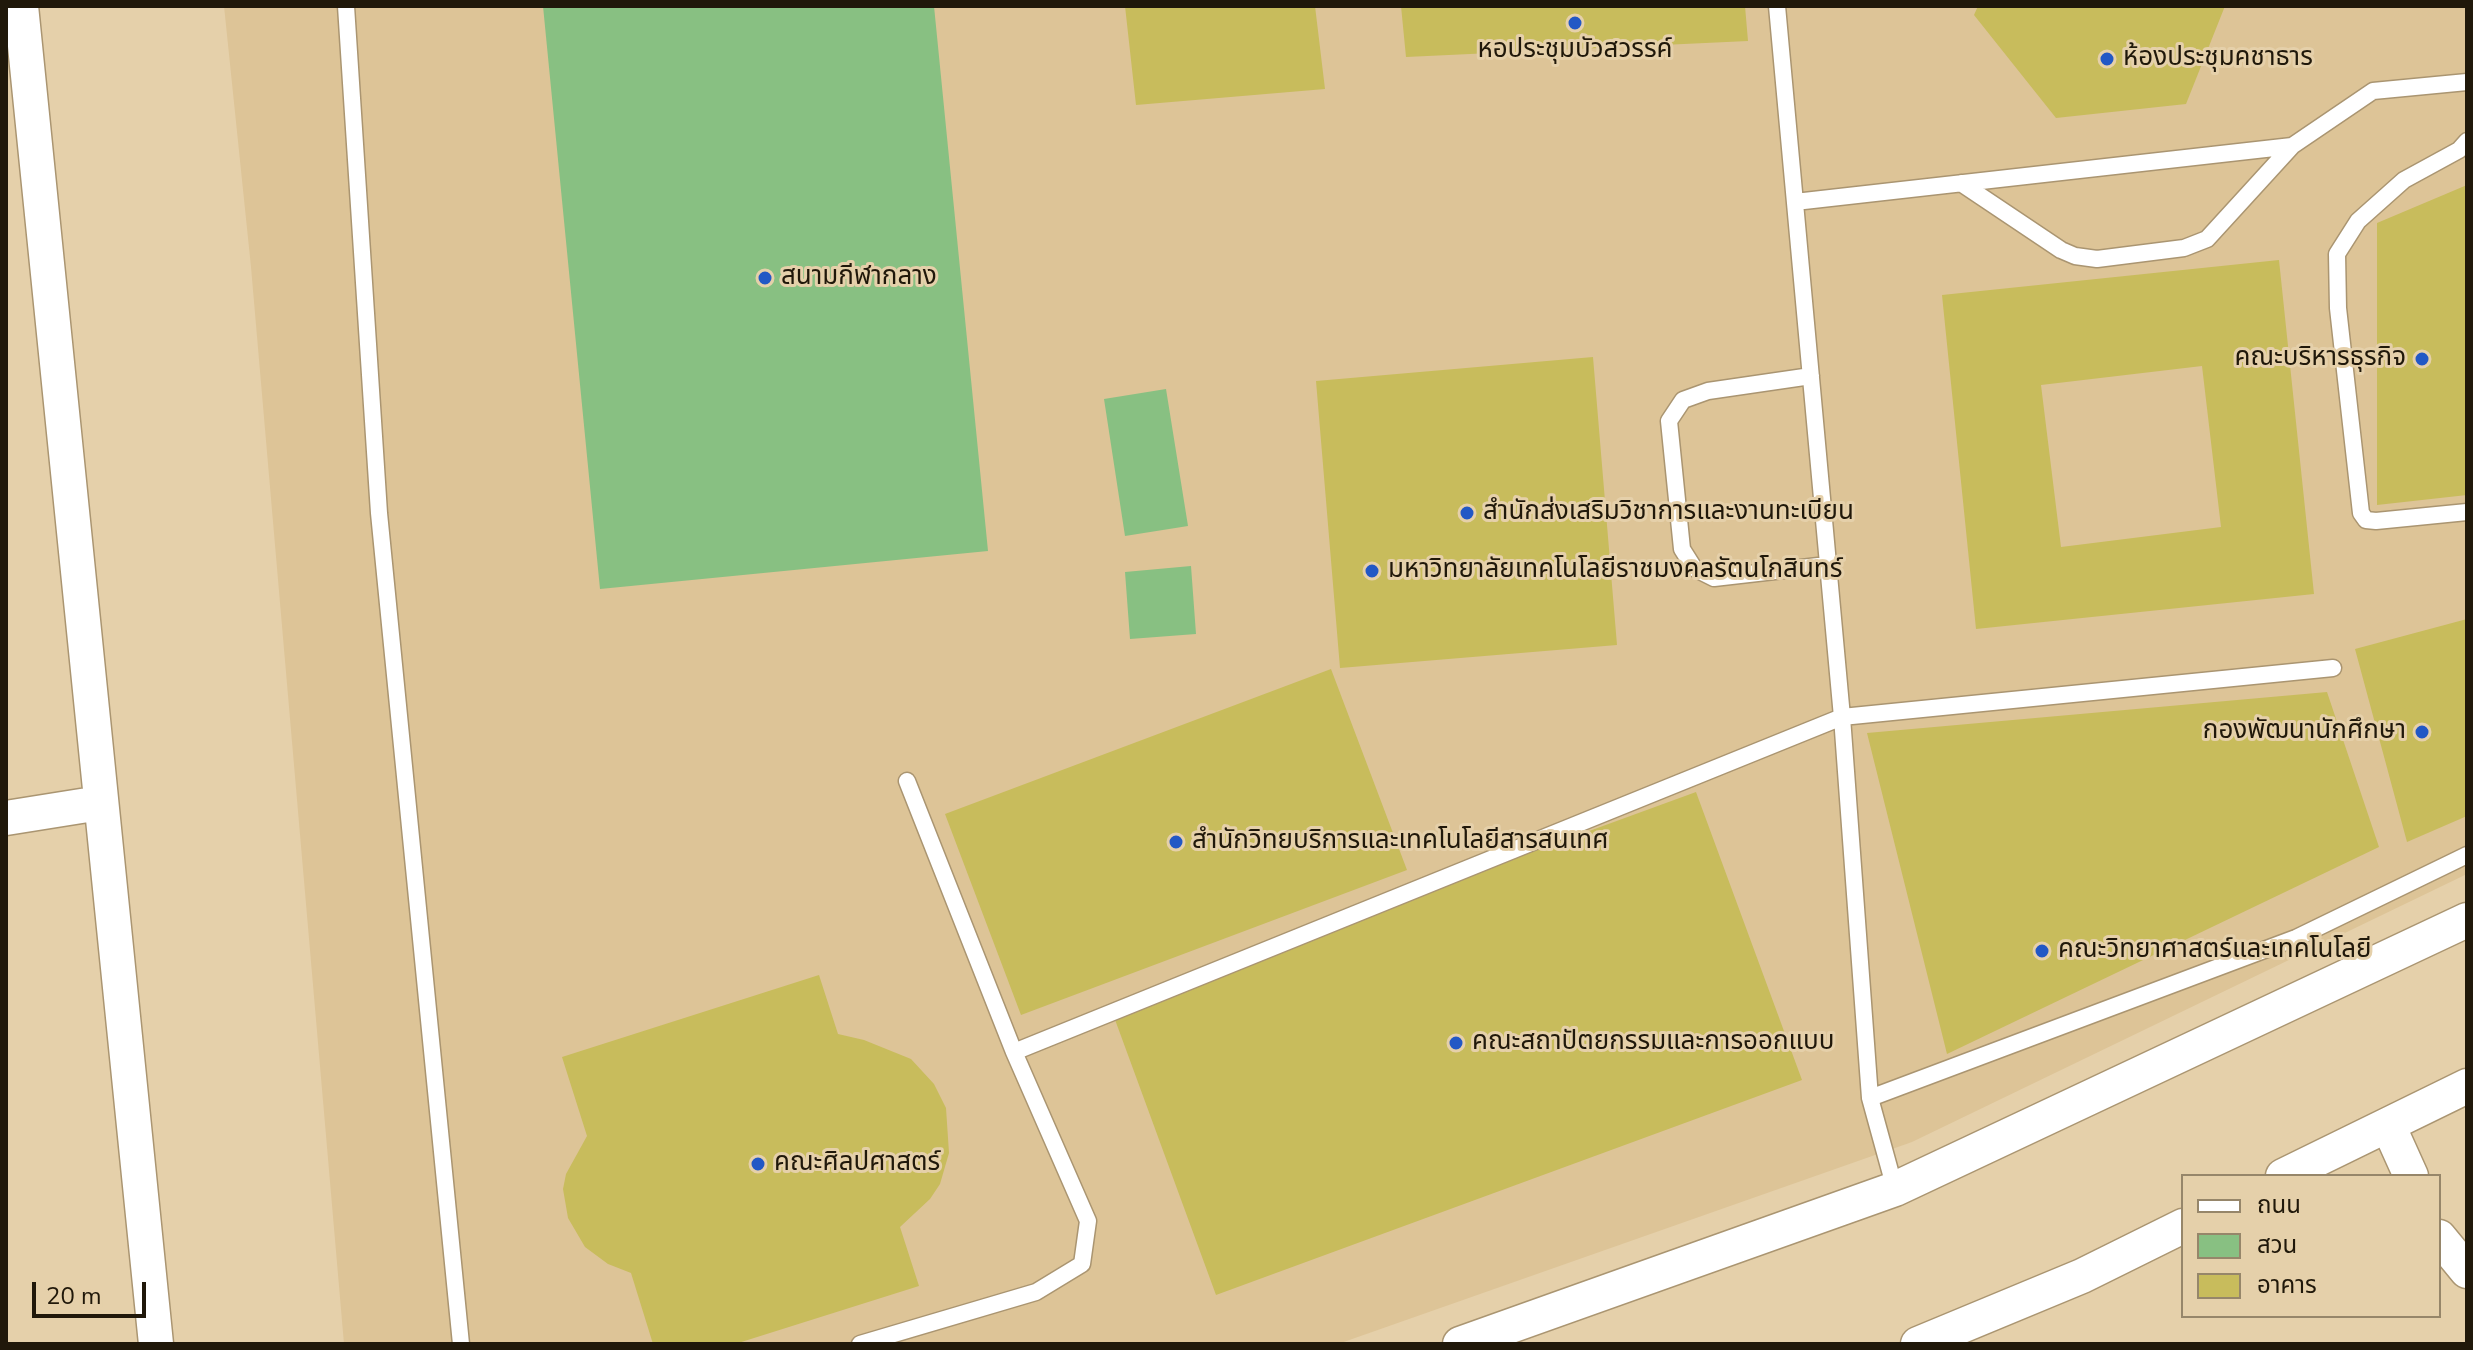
<!DOCTYPE html>
<meta charset="utf-8">
<style>
body{margin:0}
#map{position:relative;width:2473px;height:1350px;overflow:hidden;background:#e5d0aa;font-family:"Nunito Sans","Noto Sans Thai",sans-serif}
canvas{display:block}
.frame{position:absolute;inset:0;border:8px solid #20180a;pointer-events:none}
.legend{position:absolute;left:2181px;top:1174px;width:260px;height:144px;box-sizing:border-box;background:#e5d0aa;border:2px solid #96866a;margin:0;padding:10px 14px;list-style:none;font-size:24px;color:#20180a}
.legend li{display:flex;align-items:center;gap:16px;height:40px}
.legend b{width:40px;border:2px solid #96866a}
.scale{position:absolute;left:32px;top:1282px;width:114px;height:36px;box-sizing:border-box;border:4px solid #20180a;border-top:0;padding-left:10px;font-size:24px;line-height:28px;white-space:nowrap;color:#20180a;-webkit-text-stroke:6px #e5d0aa;paint-order:stroke}
</style>
<div id="map">
<canvas width="2473" height="1350"></canvas>
<div class="frame"></div>
<ul class="legend">
<li><b style="height:10px;background:#fff"></b>ถนน</li>
<li><b style="height:22px;background:#88c082"></b>สวน</li>
<li><b style="height:22px;background:#c8bc5c"></b>อาคาร</li>
</ul>
<div class="scale">20 m</div>
</div>
<script>
const ctx = document.querySelector('canvas').getContext('2d');
ctx.lineJoin = 'round';
function fill(path, color) {
  ctx.fillStyle = color;
  ctx.fill(path, 'evenodd');
}
function poly(rows) {
  const path = new Path2D();
  for (const r of rows) {
    path.moveTo(r[0], r[1]);
    for (let i = 2; i < r.length; i += 2) path.lineTo(r[i], r[i + 1]);
  }
  return path;
}
function stroke(path, color, width, dash) {
  ctx.strokeStyle = color;
  ctx.lineWidth = width;
  ctx.lineCap = dash ? 'butt' : 'round';
  ctx.setLineDash(dash || []);
  ctx.stroke(path);
}
function label(font, color, halo, rows, align = 'center') {
  ctx.font = font + ' "Nunito Sans","Noto Sans Thai",sans-serif';
  ctx.lineWidth = 6;
  ctx.setLineDash([]);
  ctx.textBaseline = 'middle';
  ctx.strokeStyle = halo;
  ctx.fillStyle = color;
  for (const [text, x, y, turn = 0] of rows) {
    ctx.save();
    ctx.translate(x, y);
    ctx.rotate((+turn || 0) * Math.PI / 180);
    ctx.textAlign = isNaN(turn) ? turn : align;
    if (halo) ctx.strokeText(text, 0, 0);
    ctx.fillText(text, 0, 0);
    ctx.restore();
  }
}
fill(poly([
 [224,6,2467,6,2467,874,1912,1142,1338,1344,344,1344,251,267]
]), '#ddc497');
fill(poly([
 [543,6,934,6,988,551,600,589],
 [1166,389,1188,526,1125,536,1104,399],
 [1191,566,1196,634,1130,639,1125,572]
]), '#88c082');
fill(poly([
 [1125,6,1315,6,1325,89,1136,105],
 [1401,6,1745,6,1748,41,1406,57],
 [1978,6,2225,6,2186,104,2056,118,1974,15],
 [2467,185,2467,495,2377,505,2377,223],
 [2279,260,2314,594,1976,629,1942,295],
 [2202,366,2221,527,2061,547,2041,385],
 [1593,357,1617,645,1340,668,1316,381],
 [2467,619,2467,816,2407,842,2355,649],
 [1331,669,1407,870,1021,1015,945,814],
 [2327,692,2379,847,1947,1054,1867,733],
 [1696,792,1802,1080,1216,1295,1110,1006],
 [819,975,838,1034,864,1040,911,1059,934,1084,946,1108,949,1153,940,1184,930,1199,900,1227,919,1286,735,1344,653,1344,631,1273,608,1264,585,1247,568,1218,563,1189,566,1174,587,1136,562,1057]
]), '#c8bc5c');
const service = poly([
 [346,6,379,513,461,1344],
 [1777,6,1842,717,1870,1098,1895,1189],
 [2467,141,2459,150,2404,180,2358,221,2337,254,2338,308,2361,513,2366,520,2376,521,2467,512],
 [1961,183,2061,250,2075,256,2097,259,2184,248,2207,239,2292,146],
 [1795,202,2292,146,2373,91,2467,82],
 [1811,376,1708,391,1683,400,1669,421,1682,549,1694,568,1714,578,1827,565],
 [1014,1052,1842,717,2333,668],
 [1870,1098,2296,938,2467,855],
 [860,1344,1036,1292,1082,1264,1088,1221,1014,1052,907,781]
]);
const minor = poly([
 [21,6,156,1344],
 [6,818,100,803],
 [2388,1125,2411,1176],
 [2283,1176,2467,1086],
 [2439,1237,2467,1271],
 [1460,1344,1895,1189,2467,920],
 [1918,1344,2082,1276,2183,1226]
]);
stroke(service, '#aa9571', 19);
stroke(minor, '#aa9571', 37);
stroke(service, '#fff', 16);
stroke(minor, '#fff', 34);
for (const [x, y, r, color] of [
 [1575,23,8,"#2258c5"],
 [2107,59,8,"#2258c5"],
 [765,278,8,"#2258c5"],
 [2422,359,8,"#2258c5"],
 [1467,513,8,"#2258c5"],
 [1372,571,8,"#2258c5"],
 [2422,732,8,"#2258c5"],
 [1176,842,8,"#2258c5"],
 [2042,951,8,"#2258c5"],
 [1456,1043,8,"#2258c5"],
 [758,1164,8,"#2258c5"]
]) {
  const dot = new Path2D();
  dot.arc(x, y, r, 0, 2 * Math.PI);
  ctx.fillStyle = color;
  ctx.fill(dot);
  stroke(dot, '#e5d0aa', 3);
}
label('26px', '#20180a', '#e5d0aa', [
 ["หอประชุมบัวสวรรค์",1575,51,"center"],
 ["ห้องประชุมคชาธาร",2123,59],
 ["สนามกีฬากลาง",781,278],
 ["คณะบริหารธุรกิจ",2406,359,"right"],
 ["สำนักส่งเสริมวิชาการและงานทะเบียน",1483,513],
 ["มหาวิทยาลัยเทคโนโลยีราชมงคลรัตนโกสินทร์",1388,571],
 ["กองพัฒนานักศึกษา",2406,732,"right"],
 ["สำนักวิทยบริการและเทคโนโลยีสารสนเทศ",1192,842],
 ["คณะวิทยาศาสตร์และเทคโนโลยี",2058,951],
 ["คณะสถาปัตยกรรมและการออกแบบ",1472,1043],
 ["คณะศิลปศาสตร์",774,1164]
], 'left');
</script>
